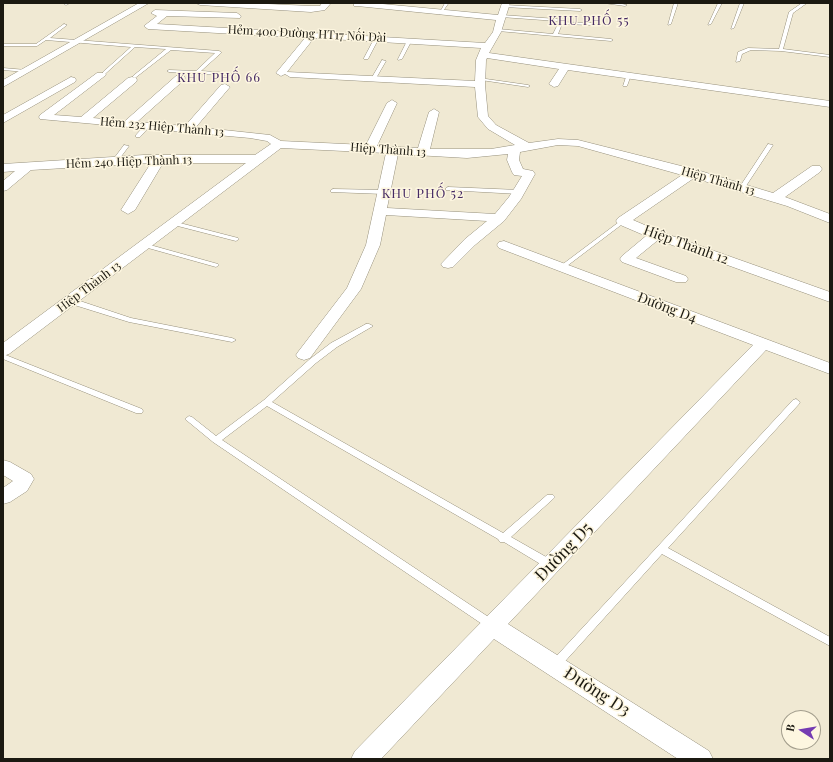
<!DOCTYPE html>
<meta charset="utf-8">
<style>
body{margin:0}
#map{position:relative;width:833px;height:762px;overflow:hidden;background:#f0e9d3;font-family:"Playfair Display",serif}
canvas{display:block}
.frame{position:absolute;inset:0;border:4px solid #1b1911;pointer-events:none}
.north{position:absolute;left:781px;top:710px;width:40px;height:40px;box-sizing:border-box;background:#fdf6e0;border:1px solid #a39e8d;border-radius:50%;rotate:282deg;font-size:11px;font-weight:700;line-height:16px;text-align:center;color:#1b1911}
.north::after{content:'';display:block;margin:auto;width:14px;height:18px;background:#753bb2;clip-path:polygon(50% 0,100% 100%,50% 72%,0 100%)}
</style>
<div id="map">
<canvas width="833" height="762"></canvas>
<div class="frame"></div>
<div class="north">B</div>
</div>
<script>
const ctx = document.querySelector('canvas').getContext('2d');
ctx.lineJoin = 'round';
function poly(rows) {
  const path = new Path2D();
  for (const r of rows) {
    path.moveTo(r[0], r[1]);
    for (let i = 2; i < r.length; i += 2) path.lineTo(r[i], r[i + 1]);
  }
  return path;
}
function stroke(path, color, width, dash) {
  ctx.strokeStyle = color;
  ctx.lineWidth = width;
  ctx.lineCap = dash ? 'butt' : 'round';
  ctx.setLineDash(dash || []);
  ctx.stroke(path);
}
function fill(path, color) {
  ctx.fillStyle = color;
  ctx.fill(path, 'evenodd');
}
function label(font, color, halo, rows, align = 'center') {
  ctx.font = font + ' "Playfair Display",serif';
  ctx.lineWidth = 3;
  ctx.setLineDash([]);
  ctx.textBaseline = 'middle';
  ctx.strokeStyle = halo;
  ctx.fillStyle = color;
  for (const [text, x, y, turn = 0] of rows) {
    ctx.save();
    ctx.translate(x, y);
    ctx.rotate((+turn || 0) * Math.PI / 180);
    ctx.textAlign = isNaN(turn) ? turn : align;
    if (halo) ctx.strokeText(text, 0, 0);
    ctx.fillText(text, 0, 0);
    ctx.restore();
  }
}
const service = poly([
 [65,3,70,3,66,5,64,4,65,3],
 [445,3,448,4,441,14,439,14,445,3],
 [604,3,617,3,627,5,625,6,604,3],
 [674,3,678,3,671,24,668,25,674,3],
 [718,3,722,3,711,24,708,25,718,3],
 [740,3,744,3,734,28,731,29,740,3],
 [802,3,807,3,793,13,783,49,830,55,830,57,781,51,751,50,742,54,740,61,736,62,738,52,748,48,779,49,789,12,802,3],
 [505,5,580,9,582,10,580,11,504,7,505,5],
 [502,15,557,19,559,20,557,21,501,17,502,15],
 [559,22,592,23,594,24,592,25,562,24,558,34,611,39,613,40,611,41,498,31,496,30,498,29,553,34,559,22],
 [64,24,67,25,50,38,219,51,221,52,221,53,201,71,230,73,232,74,230,75,196,74,169,72,167,71,169,70,196,71,215,53,171,50,135,78,133,77,133,76,166,49,135,47,105,74,103,74,103,72,131,47,46,40,37,46,3,46,3,44,36,44,64,24],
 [375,37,379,38,368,59,364,59,364,58,375,37],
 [408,39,412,40,402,59,398,60,398,59,408,39],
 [382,60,386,61,375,80,371,80,371,79,382,60],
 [3,68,26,70,28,71,26,72,3,70,3,68],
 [627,74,631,75,627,86,623,86,627,74],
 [479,78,528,85,530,86,528,87,481,80,479,79,479,78],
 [145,125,150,126,140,137,136,137,136,135,145,125],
 [768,144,773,145,744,189,740,189,739,188,768,144],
 [124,145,129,146,117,162,113,162,112,161,124,145],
 [448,187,519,190,522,192,519,194,446,190,446,188,448,187],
 [333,189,384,190,387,192,384,194,331,192,331,190,333,189],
 [623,219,626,221,625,222,563,269,559,269,559,267,623,219],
 [172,221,238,238,239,239,236,241,170,224,169,223,172,221],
 [143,243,218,264,219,265,216,267,141,246,140,245,143,243],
 [68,299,74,299,131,318,232,338,236,340,232,342,129,322,68,303,67,301,68,299],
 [366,324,369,324,373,326,337,347,316,363,272,402,503,533,547,495,553,495,555,497,553,499,511,537,555,562,556,565,555,568,551,569,547,568,504,542,500,542,498,539,267,406,222,440,496,622,497,625,496,628,492,629,488,628,213,442,185,419,189,416,192,417,216,436,264,400,310,359,331,343,366,324],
 [3,354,142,409,143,411,142,413,136,413,3,359,3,354],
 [796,399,800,402,799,404,668,548,830,637,830,646,662,554,559,668,555,670,551,668,549,665,551,662,793,400,796,399]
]);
const minor = poly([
 [139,3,149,3,3,87,3,80,139,3],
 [196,3,246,3,311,6,320,6,322,3,331,3,325,10,311,12,200,5,196,3],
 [354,3,372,3,498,15,502,3,510,3,501,32,489,53,830,101,830,107,568,70,558,86,554,87,549,84,559,69,487,58,486,60,485,85,488,116,496,125,529,143,558,139,578,140,697,170,773,193,812,166,820,166,822,169,820,172,785,197,830,214,830,223,787,206,694,178,633,220,661,232,830,292,830,302,658,240,636,258,686,276,688,279,686,282,676,282,622,262,620,259,622,256,646,236,618,224,616,221,618,218,682,175,578,146,558,145,520,152,519,160,523,169,533,171,535,174,521,199,504,221,475,245,453,267,448,268,443,267,441,264,465,239,487,221,386,215,380,245,361,289,310,358,304,360,298,358,296,355,298,352,347,288,366,245,386,153,281,148,9,354,3,356,3,343,246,163,163,163,135,210,128,214,121,210,151,163,31,170,7,190,3,191,3,181,15,171,3,172,3,164,144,155,255,155,271,144,267,141,250,138,40,119,39,117,40,115,97,73,105,73,106,75,54,115,81,117,128,78,132,77,136,78,137,80,136,82,93,118,125,121,176,76,180,75,184,76,185,78,184,80,137,122,185,126,221,85,225,84,230,87,196,127,270,135,281,141,366,145,387,103,392,100,397,103,377,146,418,148,429,112,434,109,439,112,430,149,491,149,515,145,488,129,478,117,475,87,290,77,285,74,281,76,276,73,305,38,148,29,144,26,157,16,151,13,155,10,237,13,241,16,240,18,167,16,157,24,485,43,493,32,496,20,357,6,354,6,354,3],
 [314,38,481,48,476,60,475,81,287,72,314,38],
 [398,154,467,158,508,154,507,160,512,172,514,175,522,176,509,197,495,214,387,208,398,154],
 [71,77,75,78,76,80,75,82,3,123,3,115,71,77],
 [504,241,830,363,830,374,766,350,508,624,709,751,713,759,678,759,494,639,381,759,351,759,355,751,753,345,499,248,497,245,499,242,504,241],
 [3,460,10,462,31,474,34,479,27,491,10,502,3,504,3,488,13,481,3,475,3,460]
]);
stroke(service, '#96907c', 1);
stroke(minor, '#96907c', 1);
fill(service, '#fff');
fill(minor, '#fff');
label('12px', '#1b1911', '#fdf6e0', [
 ["Hẻm 400 Đường HT17 Nối Dài",307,34,3],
 ["Hẻm 232 Hiệp Thành 13",162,127,5],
 ["Hiệp Thành 13",388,150,4],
 ["Hẻm 240 Hiệp Thành 13",129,162,-2],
 ["Hiệp Thành 13",718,181,16],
 ["Hiệp Thành 13",89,287,-37]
]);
ctx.letterSpacing = '1px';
label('13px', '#442963', '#fdf6e0', [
 ["KHU PHỐ 55",589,21],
 ["KHU PHỐ 66",219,78],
 ["KHU PHỐ 52",423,194]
]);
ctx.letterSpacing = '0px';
label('14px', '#1b1911', '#fdf6e0', [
 ["Hiệp Thành 12",686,245,20],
 ["Đường D4",667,308,21]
]);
label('17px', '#1b1911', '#fdf6e0', [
 ["Đường D5",564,552,-46],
 ["Đường D3",597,692,33]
]);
</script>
